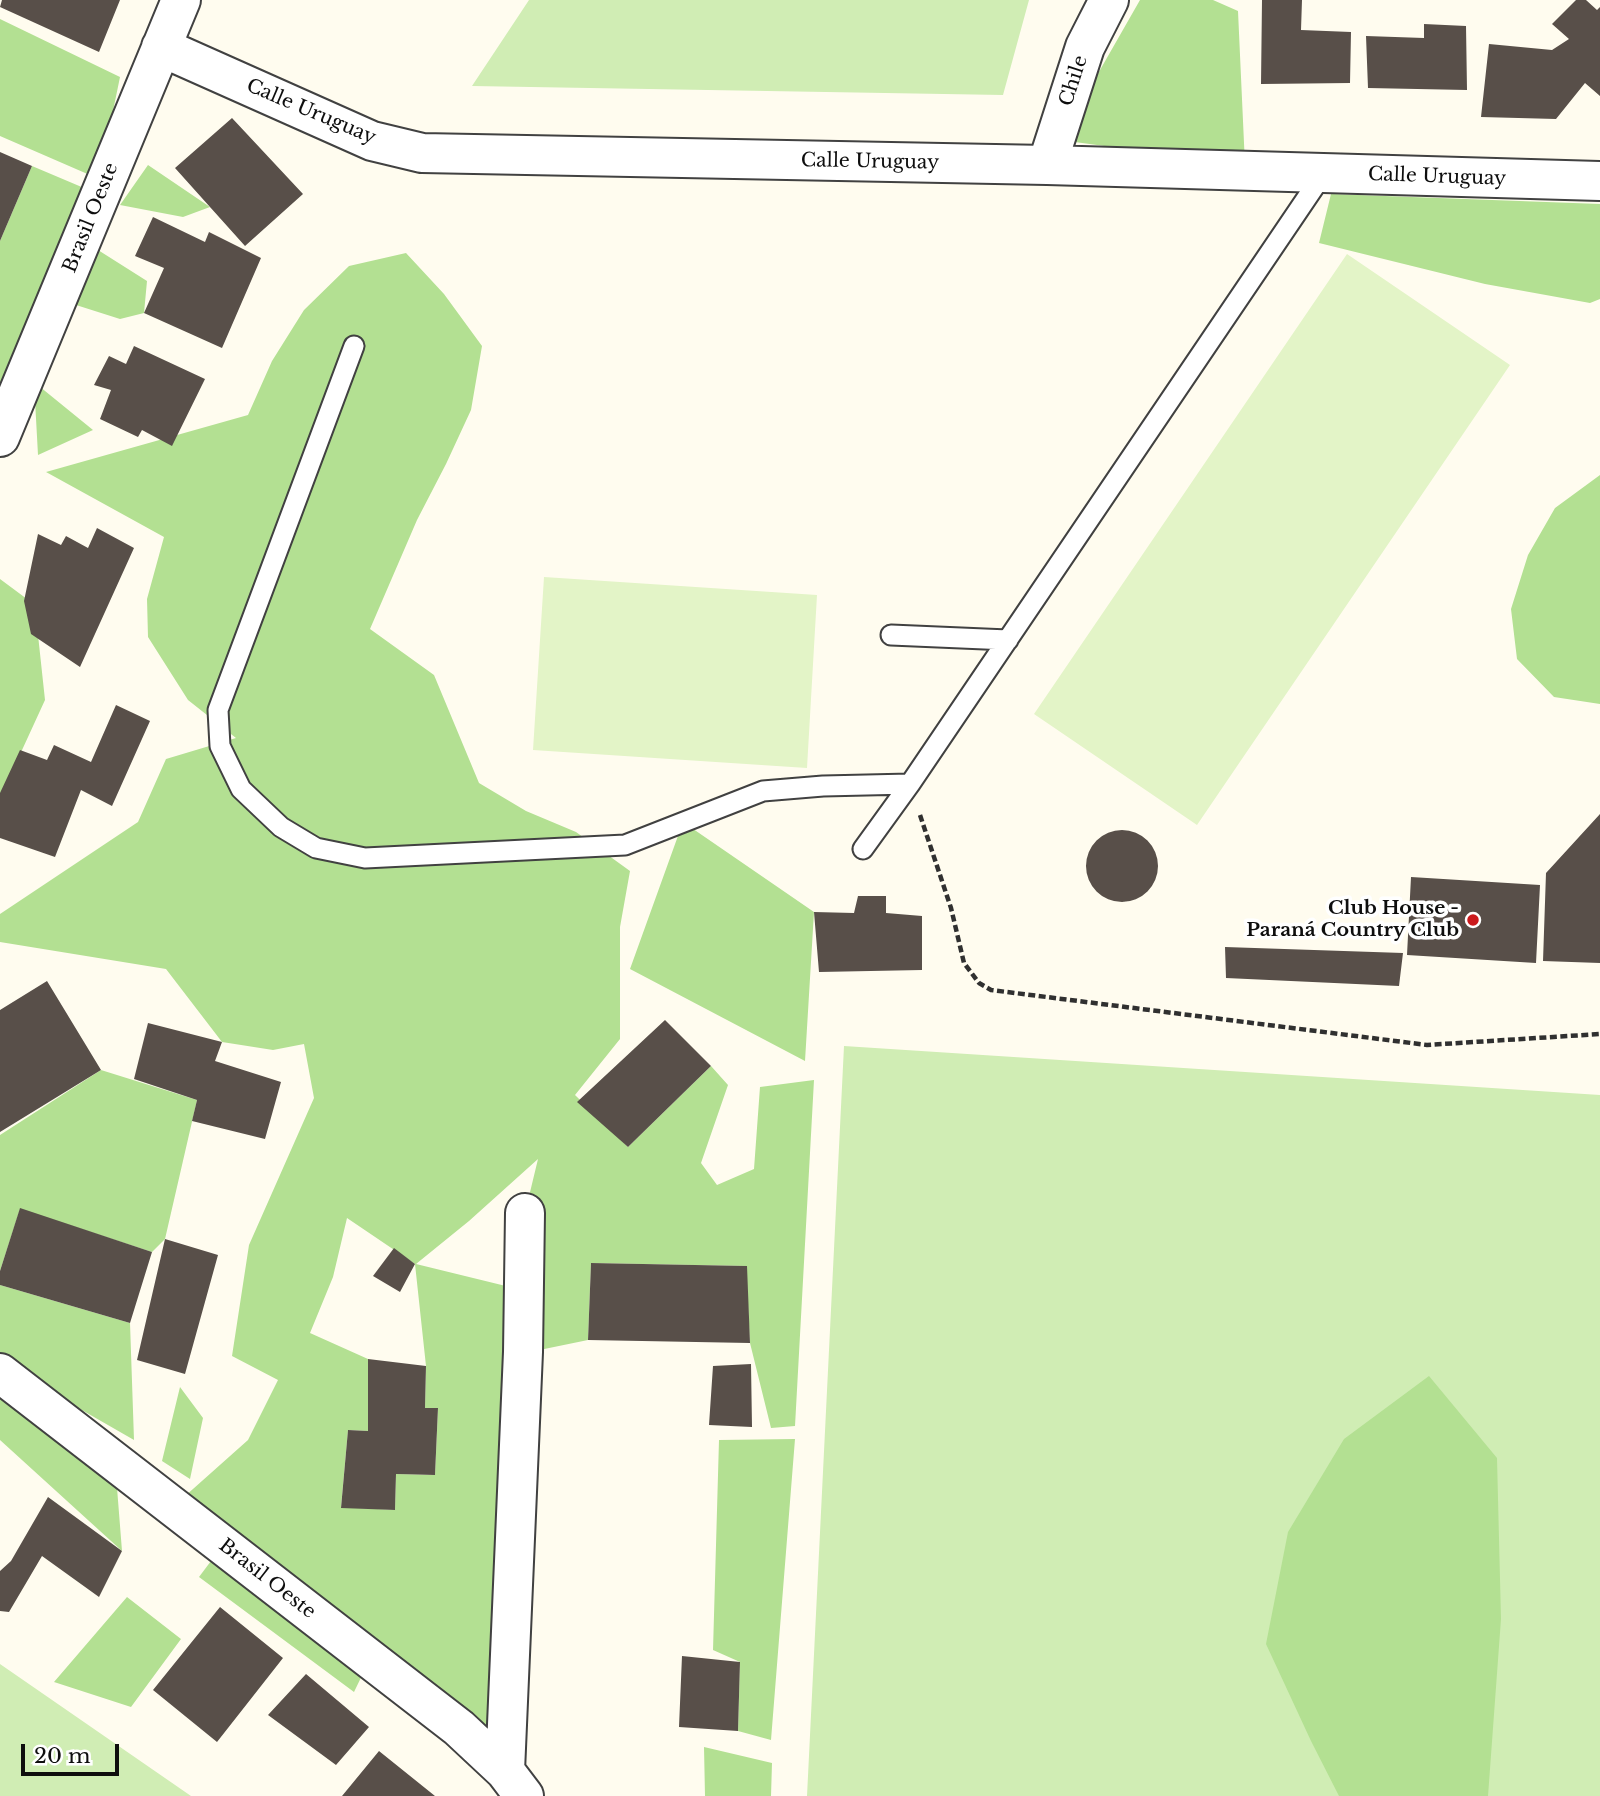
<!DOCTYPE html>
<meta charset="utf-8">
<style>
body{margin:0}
#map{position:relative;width:1600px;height:1796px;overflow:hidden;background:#fffcef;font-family:"Libre Baskerville",serif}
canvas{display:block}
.scale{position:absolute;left:21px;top:1744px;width:98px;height:32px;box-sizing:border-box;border:4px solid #0e0e0e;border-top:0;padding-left:9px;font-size:21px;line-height:24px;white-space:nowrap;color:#0e0e0e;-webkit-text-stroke:5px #fff;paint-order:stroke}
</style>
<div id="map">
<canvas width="1600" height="1796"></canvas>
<div class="scale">20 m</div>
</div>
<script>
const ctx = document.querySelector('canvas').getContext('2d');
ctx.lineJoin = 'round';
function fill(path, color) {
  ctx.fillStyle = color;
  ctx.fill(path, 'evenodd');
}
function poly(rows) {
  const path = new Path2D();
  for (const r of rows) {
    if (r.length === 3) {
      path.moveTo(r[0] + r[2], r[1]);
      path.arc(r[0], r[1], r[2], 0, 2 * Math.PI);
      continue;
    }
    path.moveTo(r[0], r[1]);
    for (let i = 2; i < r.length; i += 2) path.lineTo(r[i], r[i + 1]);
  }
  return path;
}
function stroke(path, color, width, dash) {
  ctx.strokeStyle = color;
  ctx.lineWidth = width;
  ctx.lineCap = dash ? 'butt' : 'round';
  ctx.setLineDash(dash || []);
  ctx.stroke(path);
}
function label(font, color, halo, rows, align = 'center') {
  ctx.font = font + ' "Libre Baskerville",serif';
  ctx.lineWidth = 7;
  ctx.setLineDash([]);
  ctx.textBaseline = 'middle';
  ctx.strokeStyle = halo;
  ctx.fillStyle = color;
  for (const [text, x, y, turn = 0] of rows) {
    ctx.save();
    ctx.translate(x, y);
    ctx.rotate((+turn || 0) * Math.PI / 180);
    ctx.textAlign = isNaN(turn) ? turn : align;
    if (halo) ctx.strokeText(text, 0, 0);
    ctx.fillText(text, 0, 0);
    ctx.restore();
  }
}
fill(poly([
 [529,0,1029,0,1003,95,472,86],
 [844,1046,1600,1095,1600,1796,807,1796],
 [0,1664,191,1796,0,1796]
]), '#d0edb4');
fill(poly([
 [1140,0,1213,0,1238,11,1245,165,1060,140],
 [0,19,120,77,99,179,0,136],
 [148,165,210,207,183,217,120,205],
 [32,166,84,188,0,429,0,241],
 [1331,194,1600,204,1600,299,1590,303,1485,284,1319,243],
 [98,250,147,281,144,313,120,319,76,305],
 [406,253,444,294,482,346,471,410,446,464,417,520,370,629,434,675,479,783,526,811,576,832,630,871,620,927,620,1039,575,1095,628,1147,711,1066,728,1085,701,1163,717,1185,754,1169,760,1087,814,1080,795,1426,771,1428,750,1343,746,1266,591,1263,588,1340,520,1354,525,1213,538,1159,469,1221,416,1264,518,1289,499,1739,184,1497,248,1440,278,1380,232,1356,249,1245,314,1098,304,1044,273,1050,222,1042,166,969,0,942,0,914,138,822,166,759,236,738,188,700,148,637,147,599,164,537,46,472,248,415,272,361,304,310,349,266],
 [347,1218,415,1264,426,1366,425,1408,438,1409,435,1475,396,1474,395,1510,341,1507,348,1430,368,1431,368,1359,310,1333,333,1277],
 [34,382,93,430,38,455],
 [1600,475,1600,704,1554,697,1517,659,1511,609,1528,555,1555,508],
 [0,579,31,602,38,635,45,700,0,798],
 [683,822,814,912,805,1061,630,969],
 [101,1070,197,1100,165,1239,152,1252,20,1209,0,1271,0,1135],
 [0,1285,130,1323,134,1440,0,1363],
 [1429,1376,1497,1458,1501,1619,1488,1796,1339,1796,1311,1741,1266,1644,1288,1532,1344,1439],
 [0,1377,116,1475,122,1551,0,1440],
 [180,1387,203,1418,190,1479,162,1461],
 [795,1439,771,1740,738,1731,740,1662,713,1650,719,1440],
 [214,1557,369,1661,354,1692,199,1577],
 [127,1597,181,1639,131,1707,54,1682],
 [704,1747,772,1763,771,1796,705,1796]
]), '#b3e092');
fill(poly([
 [1347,254,1510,365,1197,825,1034,714],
 [544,577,817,595,807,768,533,750]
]), '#e3f4c7');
fill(poly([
 [2,0,120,0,99,52,0,7],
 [1262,0,1302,0,1301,30,1351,32,1350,83,1261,84],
 [1576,0,1586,0,1597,10,1600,7,1600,96,1585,83,1556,119,1481,117,1489,44,1552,50,1569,39,1552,24],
 [1424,24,1466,26,1467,90,1368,88,1366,36,1424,38],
 [232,118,303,194,245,246,175,168],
 [0,152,32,166,0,241],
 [153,217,205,242,209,232,261,258,222,348,144,313,164,268,135,256],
 [134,346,205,379,172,446,142,430,138,437,100,419,111,390,94,385,109,356,126,364],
 [97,528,134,548,80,667,31,634,24,601,38,534,61,545,66,536,88,548],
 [116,705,150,721,112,806,81,790,55,857,0,838,0,793,20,750,47,760,54,745,91,762],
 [1600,814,1600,963,1543,961,1546,873],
 [1122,866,36],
 [1411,877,1540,885,1536,963,1407,955],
 [858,896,886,896,886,913,922,916,922,970,819,972,814,912,854,913],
 [1225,947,1403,953,1399,986,1226,978],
 [47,981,101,1070,0,1132,0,1010],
 [665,1020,711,1066,628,1147,577,1102],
 [148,1023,222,1042,215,1061,281,1082,265,1139,192,1121,197,1100,134,1079],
 [20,1208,152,1252,130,1323,0,1285,0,1271],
 [165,1239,218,1255,185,1374,137,1360],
 [394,1248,415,1264,400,1292,373,1276],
 [591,1263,747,1266,750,1343,588,1340],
 [368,1359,426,1366,425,1408,438,1408,435,1475,396,1474,395,1510,341,1508,348,1430,368,1431],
 [751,1364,752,1427,709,1425,713,1366],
 [48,1497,122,1551,99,1597,42,1556,9,1612,0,1611,0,1571,11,1561],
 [220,1607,283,1658,217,1742,153,1690],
 [682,1656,740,1662,738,1731,679,1727],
 [306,1674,369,1727,336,1765,268,1715],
 [379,1751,435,1796,342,1796]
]), '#584f49');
const service = poly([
 [354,346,218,710,220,746,241,789,281,827,316,848,365,858,625,845,763,791,823,786,910,784],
 [891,635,1008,640],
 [863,849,910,784,1323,174]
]);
const minor = poly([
 [161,47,372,141,422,153,1047,165,1600,181],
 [1047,165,1085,47,1109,0],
 [0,437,181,0],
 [0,1373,459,1728,505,1771,524,1796],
 [505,1771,523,1352,525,1213]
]);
stroke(service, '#414141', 23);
stroke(minor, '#414141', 42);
stroke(poly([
 [920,815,951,908,964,963,979,983,991,990,1427,1045,1600,1034]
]), '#303030', 4.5, [7, 3.5]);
stroke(service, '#fff', 19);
stroke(minor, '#fff', 38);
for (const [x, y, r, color] of [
 [1473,920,7,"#cb191c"]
]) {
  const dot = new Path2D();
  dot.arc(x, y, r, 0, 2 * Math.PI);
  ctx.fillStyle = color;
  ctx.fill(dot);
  stroke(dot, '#fff', 2.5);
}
label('19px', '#0e0e0e', '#fff', [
 ["Chile",1074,81,-72],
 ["Calle Uruguay",311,112,23],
 ["Calle Uruguay",870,162,1],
 ["Calle Uruguay",1437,177,2],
 ["Brasil Oeste",91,218,-68],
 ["Brasil Oeste",267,1579,38]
]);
label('bold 19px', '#0e0e0e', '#fff', [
 ["Club House -",1459,909],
 ["Paraná Country Club",1459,931]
], 'right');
</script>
